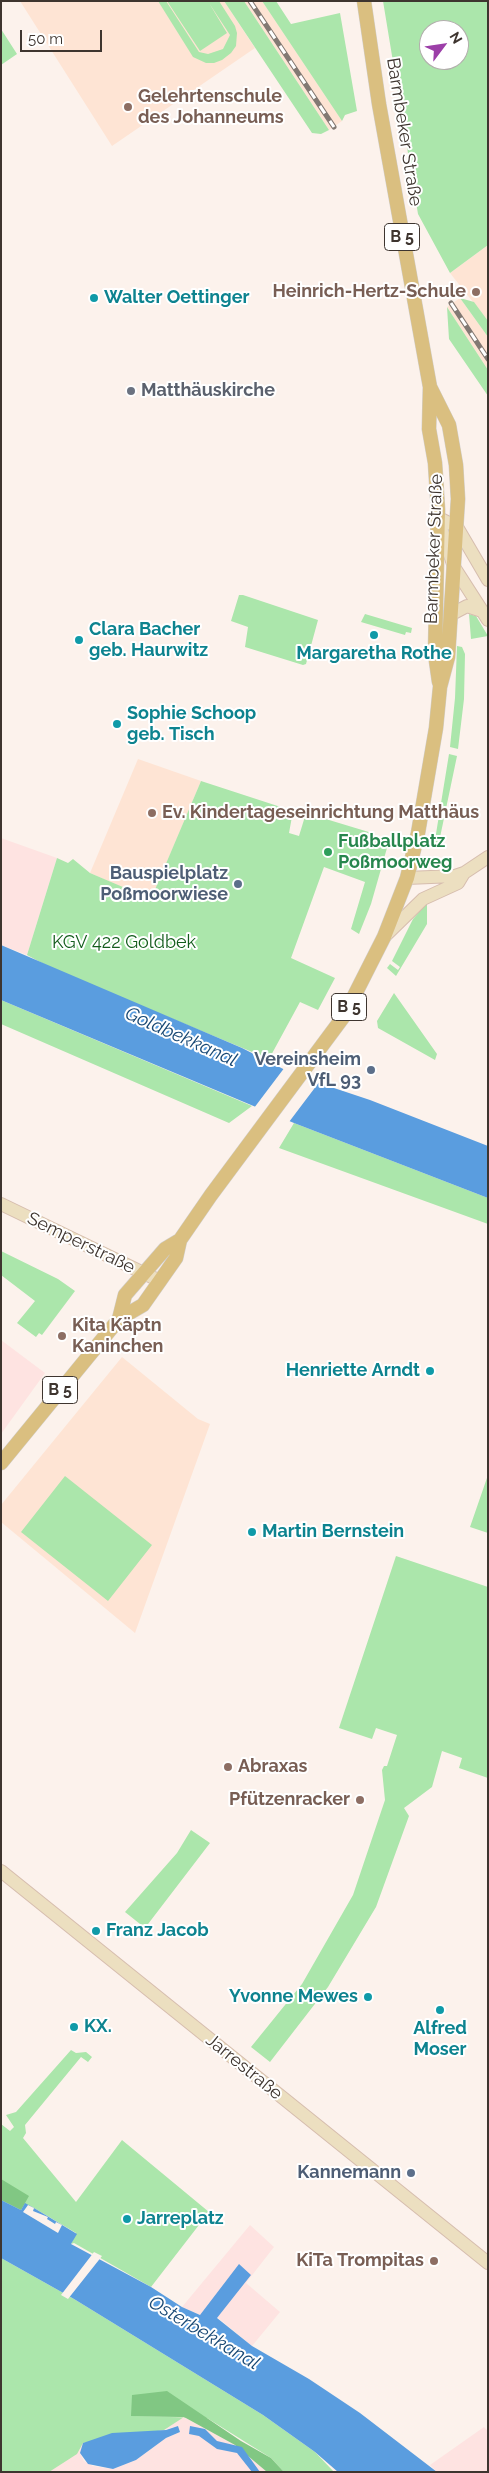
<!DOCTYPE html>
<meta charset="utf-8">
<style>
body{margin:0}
#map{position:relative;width:489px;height:2473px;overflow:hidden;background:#fcf2ec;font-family:Raleway,sans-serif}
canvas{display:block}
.frame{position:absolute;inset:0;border:2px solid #3e352f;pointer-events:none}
.north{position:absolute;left:419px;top:20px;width:50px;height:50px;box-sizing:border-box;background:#fff;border:1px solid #b2aeac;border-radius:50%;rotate:59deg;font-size:14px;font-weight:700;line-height:20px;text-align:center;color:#3e352f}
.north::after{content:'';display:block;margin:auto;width:18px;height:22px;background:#9c3fa8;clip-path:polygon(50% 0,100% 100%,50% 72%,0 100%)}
.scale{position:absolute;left:20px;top:30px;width:82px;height:22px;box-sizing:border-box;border:2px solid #3e352f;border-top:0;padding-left:6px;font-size:15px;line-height:18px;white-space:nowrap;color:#3e352f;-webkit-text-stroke:4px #fff;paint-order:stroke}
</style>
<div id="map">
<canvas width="489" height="2473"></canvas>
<div class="frame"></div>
<div class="north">N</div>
<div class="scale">50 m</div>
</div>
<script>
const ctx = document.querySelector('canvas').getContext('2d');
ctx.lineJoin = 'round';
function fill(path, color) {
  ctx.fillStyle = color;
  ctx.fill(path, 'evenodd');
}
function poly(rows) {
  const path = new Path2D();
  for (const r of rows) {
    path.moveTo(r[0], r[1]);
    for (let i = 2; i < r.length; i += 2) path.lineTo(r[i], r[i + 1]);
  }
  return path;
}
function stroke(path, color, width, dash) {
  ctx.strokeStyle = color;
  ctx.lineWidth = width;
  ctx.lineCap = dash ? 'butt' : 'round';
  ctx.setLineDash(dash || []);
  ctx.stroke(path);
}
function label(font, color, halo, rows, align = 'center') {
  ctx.font = font + ' Raleway,sans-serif';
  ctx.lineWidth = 4;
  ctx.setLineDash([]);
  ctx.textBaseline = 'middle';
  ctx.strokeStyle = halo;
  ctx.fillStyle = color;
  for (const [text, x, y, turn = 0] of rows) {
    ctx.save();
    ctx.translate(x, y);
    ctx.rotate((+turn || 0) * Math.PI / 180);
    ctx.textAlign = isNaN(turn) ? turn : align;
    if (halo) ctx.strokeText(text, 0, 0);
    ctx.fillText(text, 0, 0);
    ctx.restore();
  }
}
fill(poly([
 [1,838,57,858,27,955,1,945],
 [1,1340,45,1373,1,1434],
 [250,2225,274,2247,246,2283,280,2312,252,2346,217,2317,200,2315,182,2307],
 [184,2417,235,2445,267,2472,21,2472,116,2418],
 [178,2426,180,2432,166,2438,136,2460,113,2469,93,2466,84,2461,80,2453],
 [484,2427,488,2431,488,2472,437,2472,430,2465]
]), '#fee3e1');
fill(poly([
 [20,1,224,1,255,48,112,146],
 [244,1,262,1,342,121,329,130],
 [488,245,488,321,450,273],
 [460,298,488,337,488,370,447,307],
 [138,759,201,781,151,900,90,873],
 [122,1357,198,1419,210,1424,135,1633,1,1522,1,1505]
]), '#fee4d4');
fill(poly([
 [158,1,166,1,199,52,208,54,223,49,230,35,209,3,227,33,200,51,167,1,219,1,235,26,237,33,236,46,231,53,222,60,214,63,206,63,193,57],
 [224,1,244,1,329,130,321,134,312,133],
 [262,1,276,1,291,24,340,13,357,111,345,115,342,121],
 [383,1,488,1,488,245,450,273,418,214],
 [429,30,459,30,459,60,429,60],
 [1,29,17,54,1,65],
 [460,298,474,302,488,321,488,337],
 [447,307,488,370,488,396,449,339],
 [239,595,243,595,318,620,306,664,303,665,245,647,248,627,231,621],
 [365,614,412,628,411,633,406,632,405,635,361,622],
 [469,614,476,616,488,636,471,639],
 [457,646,462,647,465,654,464,699,458,749,450,747,455,698],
 [449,754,457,756,438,847,434,846],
 [201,781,293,811,289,833,299,836,306,813,372,833,387,848,371,904,359,934,351,929,365,882,324,867,291,958,335,978,318,1010,300,1002,269,1059,55,970,27,955,57,858,68,863,73,859,90,873,151,899],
 [427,903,427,924,396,976,387,968,390,964,398,970,400,967,392,961,413,919],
 [394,993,437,1054,435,1060,378,1028,377,1021],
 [1,1000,252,1106,229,1123,1,1024],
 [294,1123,488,1198,488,1224,279,1148],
 [1,1251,58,1279,75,1291,42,1335,39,1333,36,1337,17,1323,35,1301,1,1275],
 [488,1475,488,1533,470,1527],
 [65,1476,152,1545,108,1601,21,1532],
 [396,1556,488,1587,488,1778,459,1768,462,1758,442,1751,432,1787,404,1808,409,1816,376,1907,328,1987,270,2062,251,2047,302,1984,353,1895,385,1800,382,1770,384,1766,387,1766,397,1735,376,1728,372,1739,339,1728],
 [191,1830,210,1843,145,1928,125,1912,177,1853],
 [71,2050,76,2053,86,2052,92,2057,88,2062,81,2057,25,2125,26,2133,23,2138,76,2202,122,2140,209,2212,151,2287,74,2243,71,2244,76,2233,34,2208,25,2204,21,2210,1,2200,1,2124,10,2131,14,2127,6,2115,16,2112],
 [1,2258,74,2299,263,2415,315,2452,334,2472,284,2472,271,2458,207,2418,132,2416,184,2417,164,2430,83,2443,77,2454,49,2472,1,2472]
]), '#abe6ab');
fill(poly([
 [1,2179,29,2196,21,2210,1,2200],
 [167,2391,241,2441,271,2458,284,2472,267,2472,235,2445,184,2417,131,2416,132,2395]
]), '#81c783');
fill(poly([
 [1,945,242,1048,295,1075,370,1100,488,1146,488,1198,294,1123,1,1000],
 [1,2200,21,2210,25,2203,34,2208,77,2234,71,2244,151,2287,182,2307,200,2315,239,2264,251,2275,217,2318,252,2346,309,2379,360,2413,437,2472,338,2472,315,2452,263,2415,74,2299,1,2258],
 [178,2426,180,2432,166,2438,136,2460,113,2469,88,2464,80,2453,83,2443,112,2433,166,2430],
 [190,2426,205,2429,217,2441,242,2447,260,2472,252,2472,237,2453,217,2449,199,2436,189,2434]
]), '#5a9ddf');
fill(poly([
 [285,1067,320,1081,289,1122,254,1108],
 [28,2205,34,2208,33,2211,48,2217,47,2219,55,2224,56,2222,62,2225,58,2233,23,2212],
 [94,2252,102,2256,68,2299,61,2295]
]), '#fcf2ec');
const secondary = poly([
 [437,517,457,527,488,580],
 [439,522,454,567,488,620],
 [450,615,467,606,482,611],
 [407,878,455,876,464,873,488,857],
 [384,937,423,899,458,883,464,873],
 [1,1204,160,1281],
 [1,1871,488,2263]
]);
const primary = poly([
 [364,1,379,104,430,387,429,429,435,463,438,510,435,654,439,682],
 [119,1319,143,1305,176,1258,180,1240,211,1195,344,1016,384,937,407,878,418,833,436,728,440,687,448,657,458,499,456,465,449,425,430,387],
 [1,1463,119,1319,125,1295,165,1249,180,1240]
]);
stroke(secondary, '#d6bdae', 14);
stroke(primary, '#d1cfcd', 15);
stroke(secondary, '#ecdfc0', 12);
stroke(primary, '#dabf80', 14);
const rail = poly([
 [250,1,334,127],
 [451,303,488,359]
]);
stroke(rail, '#827973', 5);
stroke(rail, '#fff', 3, [9]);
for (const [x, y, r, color] of [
 [128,107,5,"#8d6e63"],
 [476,292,5,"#8d6e63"],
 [94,298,5,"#0f9aa8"],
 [131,391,5,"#6b7280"],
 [374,635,5,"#0f9aa8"],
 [79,640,5,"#0f9aa8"],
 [117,724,5,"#0f9aa8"],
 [152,813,5,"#8d6e63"],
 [328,852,5,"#2e9e5b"],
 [238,884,5,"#5c6f8a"],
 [371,1070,5,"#5c6f8a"],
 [62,1336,5,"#8d6e63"],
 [430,1371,5,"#0f9aa8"],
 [252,1532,5,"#0f9aa8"],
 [228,1767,5,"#8d6e63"],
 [360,1800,5,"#8d6e63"],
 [96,1931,5,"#0f9aa8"],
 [368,1997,5,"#0f9aa8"],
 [440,2010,5,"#0f9aa8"],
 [74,2027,5,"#0f9aa8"],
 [411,2173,5,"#5c6f8a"],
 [127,2219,5,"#0f9aa8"],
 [434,2261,5,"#8d6e63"]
]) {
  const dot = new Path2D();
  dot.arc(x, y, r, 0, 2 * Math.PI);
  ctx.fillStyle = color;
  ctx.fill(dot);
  stroke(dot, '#fff', 2);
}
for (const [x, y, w] of [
 [402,237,35],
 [349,1007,35],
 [60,1390,35]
]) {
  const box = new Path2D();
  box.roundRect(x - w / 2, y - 13.5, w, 27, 4);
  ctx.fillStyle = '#fff';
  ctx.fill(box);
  stroke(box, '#3e352f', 1);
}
label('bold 16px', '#3e352f', null, [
 ["B 5",402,237],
 ["B 5",349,1007],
 ["B 5",60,1390]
]);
label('bold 18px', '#785e54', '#fff', [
 ["Gelehrtenschule",138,97],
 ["des Johanneums",138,118],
 ["Heinrich-Hertz-Schule",466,292,"right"],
 ["Ev. Kindertageseinrichtung Matthäus",162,813],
 ["Kita Käptn",72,1326],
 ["Kaninchen",72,1347],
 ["Abraxas",238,1767],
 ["Pfützenracker",350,1800,"right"],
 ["KiTa Trompitas",424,2261,"right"]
], 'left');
label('18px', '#3e352f', '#fff', [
 ["Barmbeker Straße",404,132,81],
 ["Barmbeker Straße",434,549,-88],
 ["Semperstraße",81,1243,26],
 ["Jarrestraße",244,2067,39]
]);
label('bold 18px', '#0d838f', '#fff', [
 ["Walter Oettinger",104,298],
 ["Clara Bacher",89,630],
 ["geb. Haurwitz",89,651],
 ["Margaretha Rothe",374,654,"center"],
 ["Sophie Schoop",127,714],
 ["geb. Tisch",127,735],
 ["Henriette Arndt",420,1371,"right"],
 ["Martin Bernstein",262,1532],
 ["Franz Jacob",106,1931],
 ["Yvonne Mewes",358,1997,"right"],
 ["KX.",84,2027],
 ["Alfred",440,2029,"center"],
 ["Moser",440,2050,"center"],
 ["Jarreplatz",137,2219]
], 'left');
label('bold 18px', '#5b616d', '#fff', [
 ["Matthäuskirche",141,391]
], 'left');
label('bold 18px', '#27864d', '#fff', [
 ["Fußballplatz",338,842],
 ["Poßmoorweg",338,863]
], 'left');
label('bold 18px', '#4e5e75', '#fff', [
 ["Bauspielplatz",228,874],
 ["Poßmoorwiese",228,895],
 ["Vereinsheim",361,1060],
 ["VfL 93",361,1081],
 ["Kannemann",401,2173]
], 'right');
label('18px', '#135c1c', '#fff', [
 ["KGV 422 Goldbek",124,943]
]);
label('italic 19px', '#194975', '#fff', [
 ["Goldbekkanal",181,1037,24],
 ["Osterbekkanal",204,2333,31]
]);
</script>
